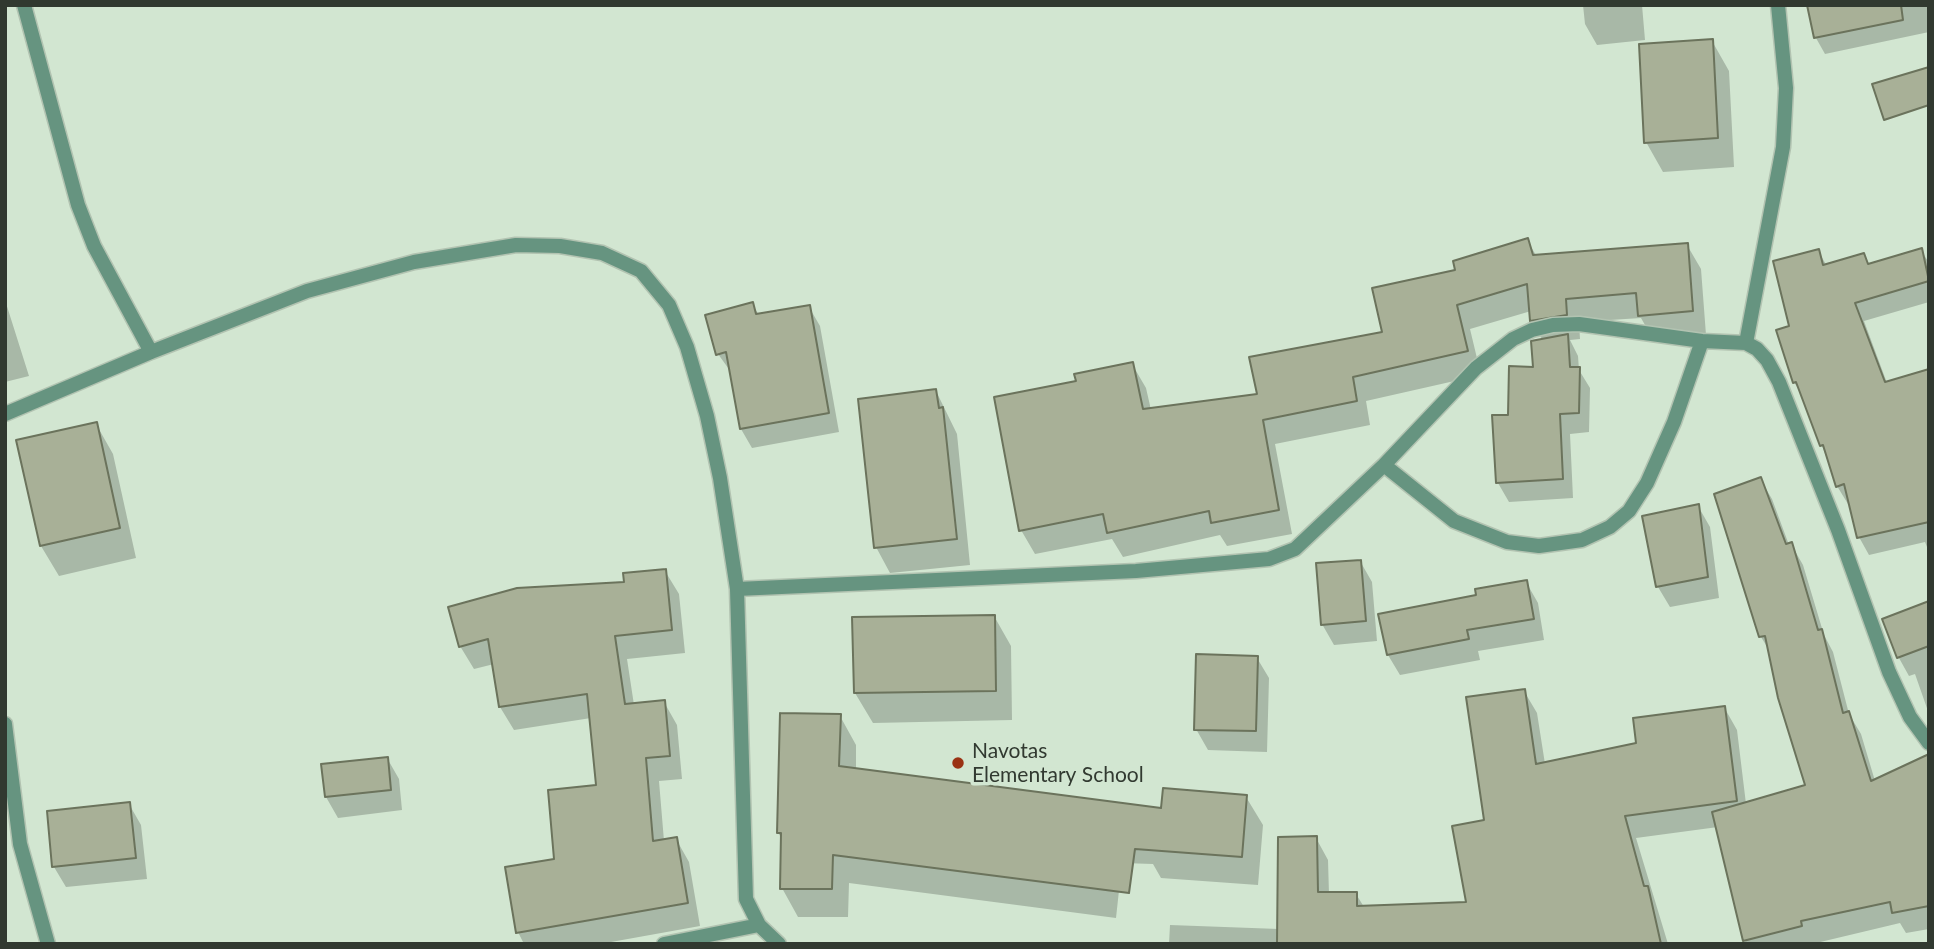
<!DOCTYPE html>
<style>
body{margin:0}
#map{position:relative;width:1934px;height:949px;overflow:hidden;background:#d2e6d1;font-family:Lato,sans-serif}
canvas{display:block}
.frame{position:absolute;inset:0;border:7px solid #313930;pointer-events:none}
</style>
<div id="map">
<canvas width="1934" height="949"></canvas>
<div class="frame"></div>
</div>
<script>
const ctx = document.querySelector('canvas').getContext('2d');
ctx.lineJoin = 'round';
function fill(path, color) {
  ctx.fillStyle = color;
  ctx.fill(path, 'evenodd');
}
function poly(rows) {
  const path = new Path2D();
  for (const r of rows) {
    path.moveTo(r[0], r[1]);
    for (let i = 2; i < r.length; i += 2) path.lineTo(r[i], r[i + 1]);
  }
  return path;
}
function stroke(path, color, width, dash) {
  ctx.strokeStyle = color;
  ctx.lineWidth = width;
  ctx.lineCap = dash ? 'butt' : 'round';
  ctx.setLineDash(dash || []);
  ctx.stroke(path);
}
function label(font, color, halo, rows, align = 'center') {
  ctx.font = font + ' Lato,sans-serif';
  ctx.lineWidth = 7;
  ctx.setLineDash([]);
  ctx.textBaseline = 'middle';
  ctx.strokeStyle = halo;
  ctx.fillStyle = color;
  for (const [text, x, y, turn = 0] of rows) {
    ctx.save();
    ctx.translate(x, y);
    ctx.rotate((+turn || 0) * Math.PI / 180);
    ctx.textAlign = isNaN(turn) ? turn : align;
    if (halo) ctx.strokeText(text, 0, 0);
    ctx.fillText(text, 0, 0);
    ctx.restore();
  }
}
fill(poly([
 [1583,5,1642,5,1645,40,1597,45,1585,24],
 [1809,5,1929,5,1929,32,1825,54,1816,38],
 [1712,41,1729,71,1734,167,1663,172,1646,142],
 [1527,240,1537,257,1687,245,1701,269,1706,335,1653,339,1641,318,1579,322,1580,339,1570,340,1578,356,1579,370,1590,388,1589,432,1570,434,1573,498,1509,502,1498,483,1510,416,1535,368,1543,341,1531,320,1531,311,1470,329,1481,375,1366,401,1370,425,1275,444,1292,534,1227,546,1220,535,1123,557,1112,539,1035,554,1021,530,1078,383,1132,364,1146,388,1151,410,1259,396,1384,333,1458,271],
 [1921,250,1929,263,1929,302,1864,321,1887,383,1929,371,1929,552,1925,542,1869,555,1859,537,1850,503,1848,504,1837,486,1805,400,1794,382,1791,327,1818,251,1827,266,1864,255,1870,265],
 [5,300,29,376,5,382],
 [752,304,759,315,809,307,820,326,839,432,752,448,741,429,731,372,718,354],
 [936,391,957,434,970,565,890,573,876,547],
 [96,424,113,454,136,558,59,576,41,546,18,441],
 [1760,479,1772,499,1789,545,1791,544,1803,565,1824,635,1833,652,1849,714,1861,734,1875,781,1929,809,1929,929,1906,933,1900,923,1812,944,1746,944,1718,827,1636,838,1668,944,1169,944,1170,925,1279,929,1316,838,1328,860,1329,894,1356,894,1364,907,1468,903,1486,822,1524,691,1537,713,1545,764,1638,745,1724,707,1737,730,1746,804,1808,786,1771,653,1761,637],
 [1698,506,1710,527,1719,598,1670,607,1658,587],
 [1360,561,1372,582,1377,641,1334,645,1322,624],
 [665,571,679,594,685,653,627,659,634,705,664,702,677,725,682,779,659,781,664,841,676,839,689,862,700,926,600,944,524,944,518,932,598,787,591,718,514,730,500,707,494,664,474,669,460,646],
 [1526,582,1538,603,1544,640,1478,651,1480,660,1400,675,1388,655,1381,616,1478,596],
 [1929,603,1929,714,1915,674,1909,676,1899,658,1884,620],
 [994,616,1011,646,1012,720,873,723,855,693],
 [1257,658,1269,678,1267,752,1208,750,1196,729],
 [840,716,856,745,856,770,1163,810,1246,797,1263,825,1258,885,1161,878,1153,864,1122,863,1116,918,849,883,848,917,798,917,782,888,783,840,778,833],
 [387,758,399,779,402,810,338,818,326,797,323,766],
 [129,804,141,825,147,879,66,887,54,867]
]), '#0003');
const building = poly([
 [1807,5,1901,5,1903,20,1814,38,1807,5],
 [1713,39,1718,138,1644,143,1639,44,1713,39],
 [1929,67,1929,105,1884,120,1872,84,1929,67],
 [1528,238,1533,255,1688,243,1693,311,1638,316,1636,293,1566,299,1567,315,1530,321,1527,284,1457,305,1468,351,1353,377,1357,401,1263,420,1279,510,1211,523,1209,511,1107,533,1103,514,1019,531,994,397,1076,381,1074,374,1133,362,1143,409,1257,394,1249,357,1382,332,1372,288,1455,270,1453,261,1528,238],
 [1922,248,1929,281,1855,303,1885,382,1929,369,1929,522,1857,538,1844,484,1836,487,1823,445,1820,446,1796,382,1793,383,1776,330,1789,326,1773,261,1819,249,1823,265,1864,253,1868,264,1922,248],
 [753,302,756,314,810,305,829,413,740,429,726,352,716,355,705,315,753,302],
 [1568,334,1570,367,1580,367,1579,413,1560,414,1563,479,1496,483,1492,415,1508,415,1509,366,1533,367,1531,341,1568,334],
 [936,389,939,408,943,407,957,539,874,548,858,399,936,389],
 [97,422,120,528,40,546,16,440,97,422],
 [1761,477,1786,544,1792,542,1818,630,1822,629,1843,713,1849,711,1871,781,1929,754,1929,906,1892,913,1890,902,1801,921,1802,926,1743,941,1712,812,1805,785,1778,698,1765,636,1759,637,1714,494,1761,477],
 [1699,504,1708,577,1656,587,1642,516,1699,504],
 [1361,560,1366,621,1321,625,1316,563,1361,560],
 [666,569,672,630,615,636,625,704,665,700,670,756,646,758,653,841,677,837,688,903,516,933,505,867,554,859,548,790,596,785,587,694,499,707,488,639,459,647,448,607,517,588,624,582,623,573,666,569],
 [1527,580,1534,619,1467,630,1469,639,1387,655,1378,614,1476,595,1475,589,1527,580],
 [1929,601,1929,646,1897,658,1882,619,1929,601],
 [995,615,996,691,854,693,852,617,995,615],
 [1196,654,1258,656,1256,731,1194,730,1196,654],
 [1525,689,1536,764,1636,743,1633,718,1725,706,1737,801,1625,816,1644,886,1648,886,1661,944,1277,944,1278,837,1317,836,1318,892,1357,892,1357,906,1466,902,1452,826,1484,820,1466,697,1525,689],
 [780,713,841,714,839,766,1161,808,1163,788,1247,795,1242,857,1135,849,1129,893,833,855,832,889,780,889,781,833,777,833,780,713],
 [388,757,391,790,325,797,321,764,388,757],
 [130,802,136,858,52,867,47,811,130,802]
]);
fill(building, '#a8b097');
stroke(building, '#6b735c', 2);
const minor = poly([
 [24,5,78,205,94,246,151,352],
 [1746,343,1783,147,1786,88,1778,5],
 [5,414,151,352,307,291,414,262,516,245,560,246,602,253,641,271,669,305,687,347,707,416,720,478,737,589,746,899,759,925,779,944],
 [1384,465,1454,521,1507,542,1539,546,1582,540,1610,527,1629,511,1647,483,1674,422,1702,341],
 [737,589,1136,571,1269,559,1295,549,1384,465,1476,368,1513,339,1532,330,1553,325,1579,324,1702,341,1746,343,1757,349,1767,360,1779,382,1838,530,1889,672,1910,717,1929,743],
 [5,724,20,844,48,944],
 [664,944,759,925]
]);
stroke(minor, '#b2c3b1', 17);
stroke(minor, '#669480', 14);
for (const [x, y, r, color] of [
 [958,763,7,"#9a3213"]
]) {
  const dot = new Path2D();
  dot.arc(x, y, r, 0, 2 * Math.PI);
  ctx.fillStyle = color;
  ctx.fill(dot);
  stroke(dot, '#d2e6d1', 2.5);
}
label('21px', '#313930', '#d2e6d1', [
 ["Navotas",972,751],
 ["Elementary School",972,775]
], 'left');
</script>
